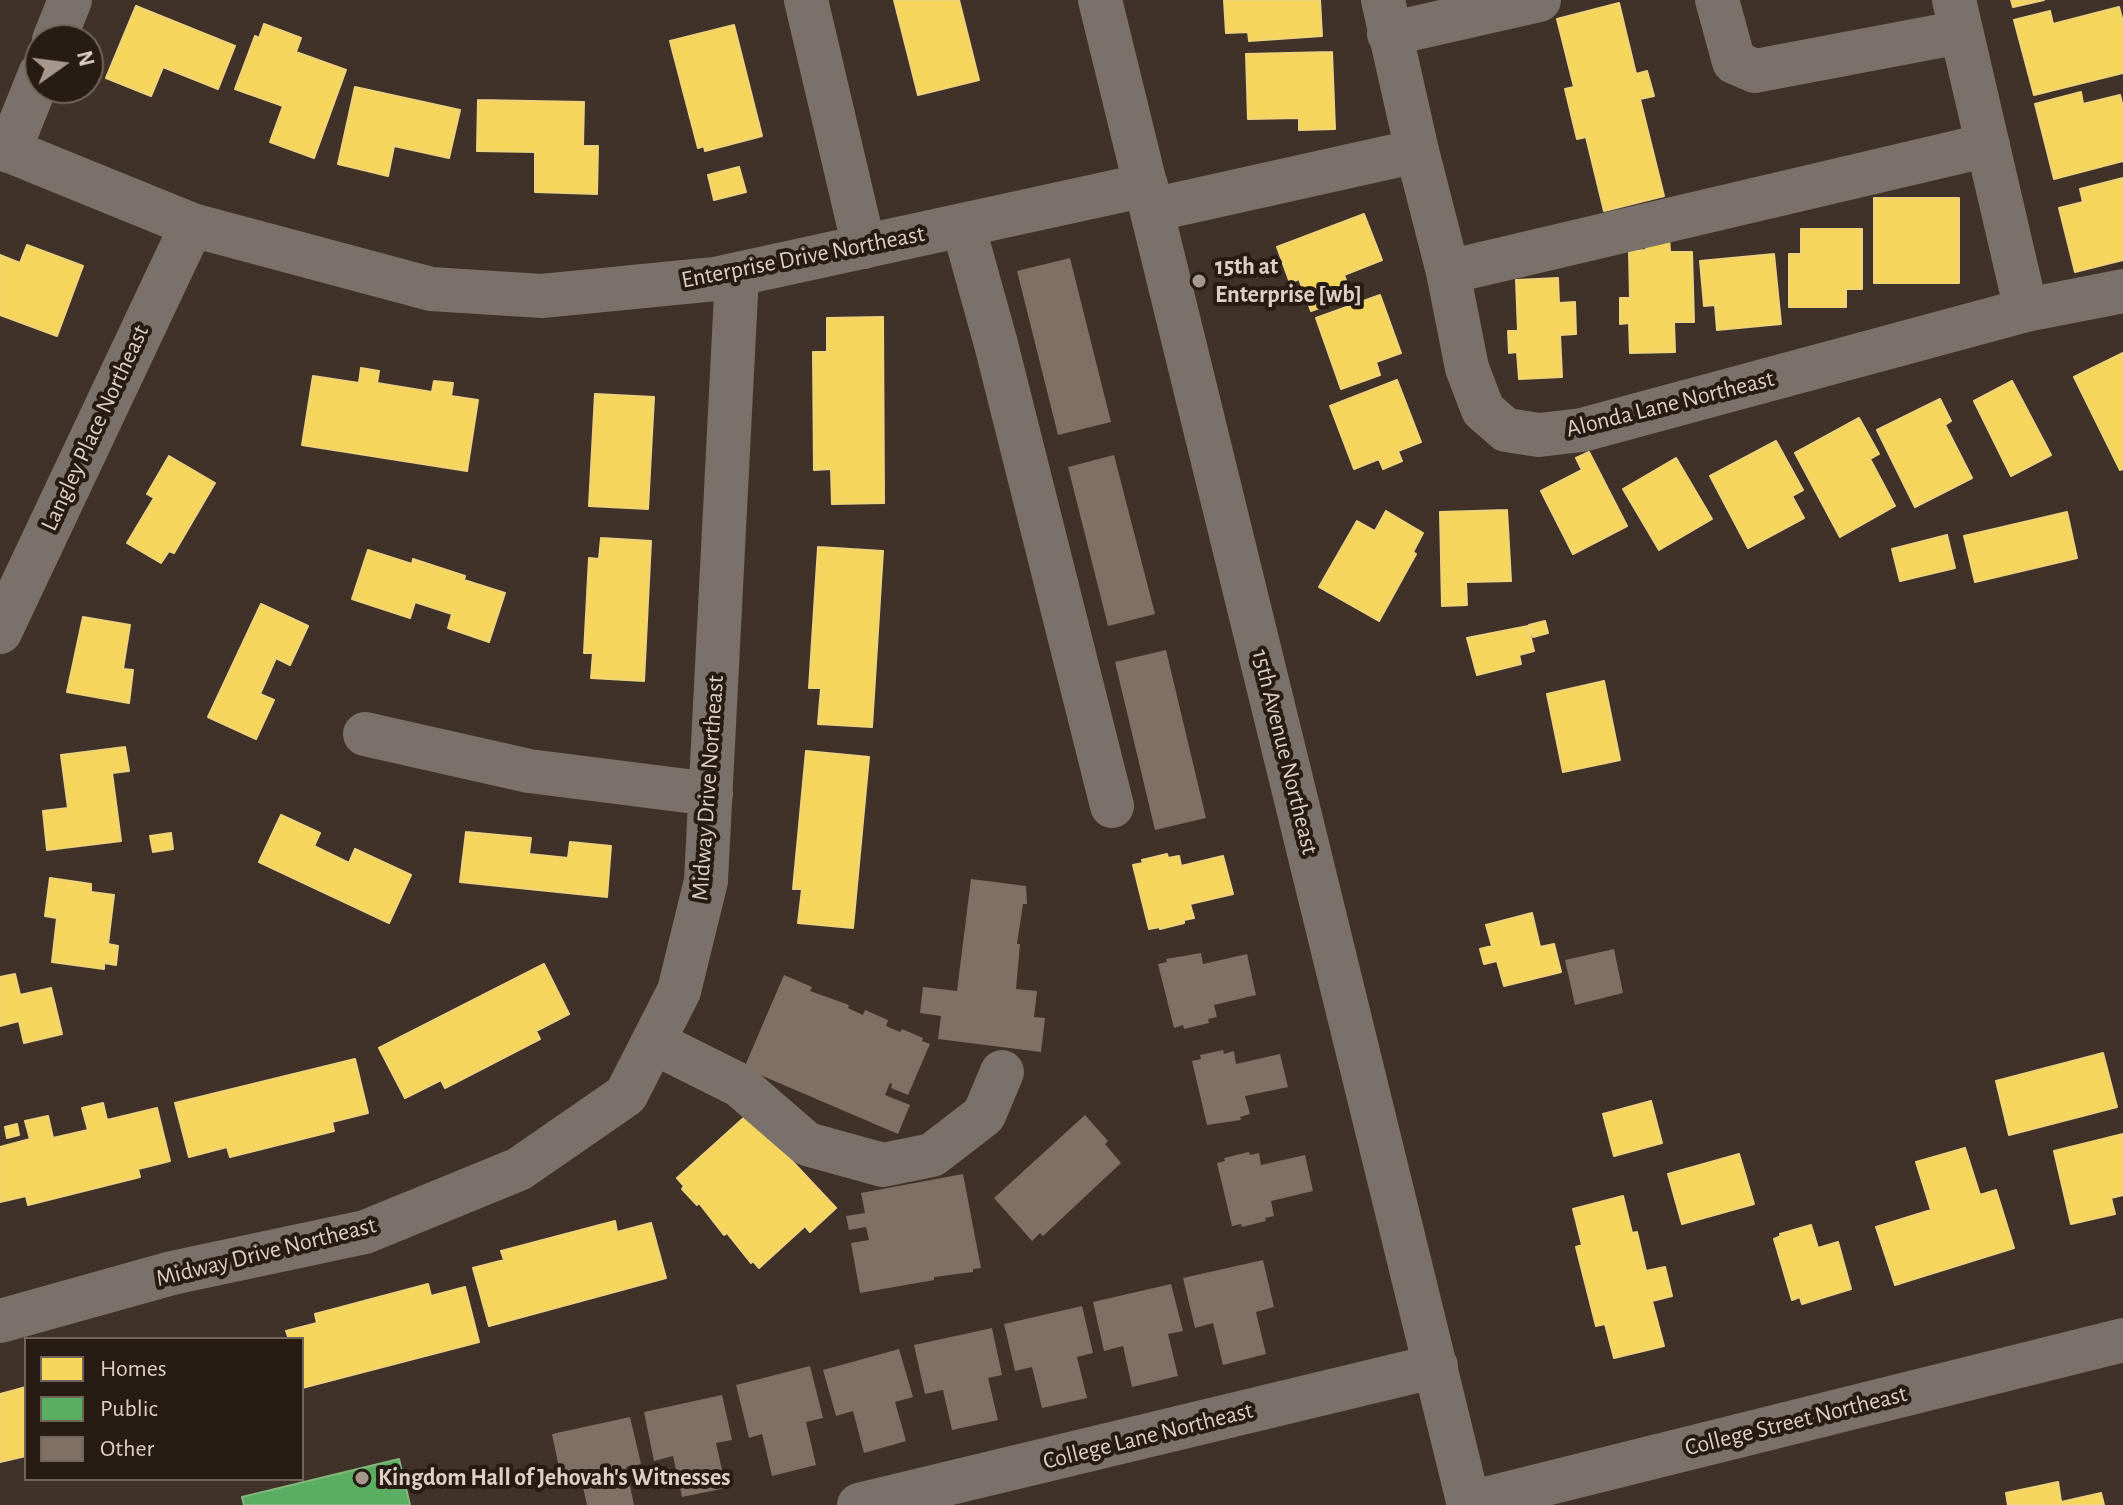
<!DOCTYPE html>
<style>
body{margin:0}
#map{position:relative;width:2123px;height:1505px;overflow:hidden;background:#403228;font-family:"Alegreya Sans",sans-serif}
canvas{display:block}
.legend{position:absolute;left:24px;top:1337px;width:280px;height:144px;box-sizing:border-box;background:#271c13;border:2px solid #716459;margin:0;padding:10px 14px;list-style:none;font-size:24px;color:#dfcfc3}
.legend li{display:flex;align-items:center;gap:16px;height:40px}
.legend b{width:40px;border:2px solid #716459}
.north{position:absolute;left:24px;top:24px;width:80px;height:80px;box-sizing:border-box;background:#271c13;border:2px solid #716459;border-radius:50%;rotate:76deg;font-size:22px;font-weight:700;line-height:32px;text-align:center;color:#dfcfc3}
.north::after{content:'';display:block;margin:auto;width:28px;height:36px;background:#a7988d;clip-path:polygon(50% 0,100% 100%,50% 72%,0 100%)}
</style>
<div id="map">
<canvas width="2123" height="1505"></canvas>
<ul class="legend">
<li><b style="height:22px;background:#f6d55c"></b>Homes</li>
<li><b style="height:22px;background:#5aae61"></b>Public</li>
<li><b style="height:22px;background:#806f63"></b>Other</li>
</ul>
<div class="north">N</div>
</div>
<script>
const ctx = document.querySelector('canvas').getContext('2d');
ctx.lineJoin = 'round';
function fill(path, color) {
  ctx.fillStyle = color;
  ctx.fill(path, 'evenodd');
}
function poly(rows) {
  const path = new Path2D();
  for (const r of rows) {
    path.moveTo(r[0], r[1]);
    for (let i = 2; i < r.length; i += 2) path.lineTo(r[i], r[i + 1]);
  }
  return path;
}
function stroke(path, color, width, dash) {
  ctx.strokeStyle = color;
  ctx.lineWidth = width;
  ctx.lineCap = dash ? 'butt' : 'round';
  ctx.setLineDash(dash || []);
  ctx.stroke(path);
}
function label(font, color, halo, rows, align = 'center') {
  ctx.font = font + ' "Alegreya Sans",sans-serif';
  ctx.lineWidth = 8;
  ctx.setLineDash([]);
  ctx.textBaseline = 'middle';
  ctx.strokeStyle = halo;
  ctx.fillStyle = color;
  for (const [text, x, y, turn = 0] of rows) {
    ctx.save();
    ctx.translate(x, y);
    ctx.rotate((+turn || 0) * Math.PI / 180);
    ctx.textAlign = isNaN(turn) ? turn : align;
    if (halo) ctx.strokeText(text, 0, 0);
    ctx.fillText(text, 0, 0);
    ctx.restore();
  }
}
const homes = poly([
 [894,0,959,0,979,80,918,95,894,0],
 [1224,0,1320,0,1322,36,1249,41,1248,32,1226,33,1224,0],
 [2011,0,2044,0,2013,7,2011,0],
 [1619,3,1636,74,1647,71,1654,96,1640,99,1664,196,1604,211,1586,137,1577,139,1565,89,1574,87,1557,19,1619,3],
 [136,6,235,46,218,89,163,67,151,96,106,78,136,6],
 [2119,7,2123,22,2123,73,2034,95,2014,20,2050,11,2053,24,2119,7],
 [264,24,301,38,296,52,346,70,314,158,270,142,283,106,235,89,255,36,259,38,264,24],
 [734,25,762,136,705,151,704,146,698,148,670,41,734,25],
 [1332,52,1335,129,1299,130,1299,118,1248,119,1246,54,1332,52],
 [355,87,460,110,449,158,394,146,388,176,338,164,355,87],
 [2081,92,2083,104,2120,95,2123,107,2123,161,2054,179,2035,104,2081,92],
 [478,100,584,102,583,146,598,146,597,194,535,192,535,152,477,151,478,100],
 [739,167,746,192,714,200,708,175,739,167],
 [2123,178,2123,260,2075,272,2059,208,2083,202,2080,189,2123,178],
 [1874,198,1959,198,1959,283,1874,283,1874,198],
 [1364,214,1382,260,1344,275,1352,296,1311,311,1299,279,1290,283,1277,247,1364,214],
 [1801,229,1862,229,1862,289,1846,289,1846,307,1789,307,1789,254,1801,254,1801,229],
 [1646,236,1669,236,1670,252,1692,252,1694,322,1674,322,1675,352,1630,353,1629,323,1620,324,1620,298,1630,298,1629,251,1646,250,1646,236],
 [27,245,83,266,57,336,0,315,0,255,20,263,27,245],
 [1774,254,1781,324,1717,330,1715,305,1704,306,1700,261,1774,254],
 [1558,278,1559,303,1575,302,1576,334,1560,335,1562,377,1519,379,1517,352,1509,353,1508,331,1518,331,1516,280,1558,278],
 [1380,295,1401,353,1376,362,1380,375,1341,389,1316,318,1380,295],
 [883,317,884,503,832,504,831,469,814,470,813,352,827,352,827,318,883,317],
 [2123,353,2123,469,2120,470,2074,377,2123,353],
 [361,368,379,371,377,383,432,392,434,381,453,383,451,396,478,400,467,471,302,445,313,376,359,383,361,368],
 [1397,380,1421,442,1398,451,1402,461,1383,469,1379,459,1354,469,1330,406,1397,380],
 [2012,381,2051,455,2011,476,1974,401,2012,381],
 [595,394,654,397,648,509,589,506,595,394],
 [1940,399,1951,421,1945,425,1972,478,1915,507,1877,430,1940,399],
 [1859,418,1879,454,1870,459,1895,506,1840,537,1795,453,1859,418],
 [1776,441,1803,490,1792,496,1804,518,1748,548,1710,476,1776,441],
 [1589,452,1627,526,1573,554,1541,491,1582,470,1576,458,1589,452],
 [169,456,215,483,174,553,169,551,161,563,127,543,154,498,147,494,169,456],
 [1676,458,1712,519,1659,550,1623,489,1676,458],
 [1507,510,1511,581,1466,582,1467,605,1442,606,1440,512,1507,510],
 [1386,511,1423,533,1413,552,1416,554,1379,621,1319,587,1357,521,1375,531,1386,511],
 [2067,512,2077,558,1975,582,1964,536,2067,512],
 [1947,535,1955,568,1900,581,1892,549,1947,535],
 [601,538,651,541,644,681,591,678,593,653,584,653,589,558,599,559,601,538],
 [818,547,883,551,872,727,818,724,821,688,809,688,818,547],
 [368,550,412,564,413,559,465,576,464,580,505,593,489,642,448,628,452,614,415,602,410,618,352,599,368,550],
 [261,604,308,626,290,665,276,658,260,694,274,700,256,739,208,717,261,604],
 [83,617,130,625,123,669,133,670,129,703,67,692,83,617],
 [1545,621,1548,633,1533,637,1529,625,1545,621],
 [1528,626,1534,651,1519,655,1521,664,1477,675,1467,638,1528,626],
 [1604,681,1620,760,1563,772,1547,694,1604,681],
 [125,747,129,771,112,773,121,841,47,850,43,811,68,808,61,755,125,747],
 [806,751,869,757,853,928,798,923,802,889,793,889,806,751],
 [281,815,320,833,314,846,349,863,355,849,411,875,389,923,259,862,281,815],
 [466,832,531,838,529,854,568,858,570,842,611,846,607,897,460,882,466,832],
 [171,833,173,849,153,852,150,836,171,833],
 [1167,854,1168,858,1179,856,1181,866,1223,856,1233,894,1190,904,1194,918,1184,920,1184,923,1160,929,1160,927,1149,929,1133,865,1143,863,1142,860,1167,854],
 [50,878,91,884,91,892,114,895,108,944,118,946,116,965,104,963,104,969,52,962,57,918,45,916,50,878],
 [1532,913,1540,947,1554,944,1561,972,1504,986,1497,961,1484,964,1480,949,1492,946,1486,925,1532,913],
 [544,964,569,1014,536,1031,540,1039,445,1088,441,1080,405,1098,379,1048,544,964],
 [15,974,20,995,51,988,62,1034,24,1043,19,1021,0,1026,0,977,15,974],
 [2103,1053,2117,1107,2009,1135,1996,1081,2103,1053],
 [355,1059,368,1113,332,1122,334,1131,230,1157,227,1147,189,1157,175,1103,355,1059],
 [1651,1101,1662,1143,1614,1156,1603,1114,1651,1101],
 [103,1103,107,1120,157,1108,170,1161,138,1169,140,1177,28,1205,26,1196,0,1202,0,1147,30,1139,25,1121,48,1116,53,1138,88,1130,82,1108,103,1103],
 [748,1114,836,1208,810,1232,805,1226,759,1268,753,1261,751,1263,727,1233,724,1235,699,1203,697,1205,682,1189,684,1186,677,1178,748,1114],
 [17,1124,19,1135,7,1138,5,1127,17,1124],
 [2123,1134,2123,1195,2111,1198,2115,1214,2071,1224,2054,1151,2123,1134],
 [1965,1148,1980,1195,1996,1190,2014,1248,1895,1285,1876,1227,1931,1210,1916,1162,1965,1148],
 [1739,1154,1754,1204,1682,1224,1668,1174,1739,1154],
 [1623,1196,1632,1233,1637,1232,1646,1271,1665,1267,1672,1296,1652,1301,1664,1346,1614,1358,1605,1324,1596,1326,1576,1247,1582,1245,1573,1209,1623,1196],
 [615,1221,617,1232,651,1223,666,1278,489,1326,473,1268,504,1260,501,1251,615,1221],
 [1811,1225,1818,1248,1838,1242,1851,1289,1802,1304,1800,1297,1792,1300,1774,1239,1781,1236,1780,1234,1811,1225],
 [428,1284,431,1296,465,1287,479,1342,302,1388,302,1339,289,1339,286,1331,317,1323,315,1314,428,1284],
 [26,1387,26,1456,0,1462,0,1394,26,1387],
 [2058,1482,2061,1502,2101,1493,2104,1505,2008,1505,2006,1493,2058,1482]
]);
fill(homes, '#f6d55c');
stroke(homes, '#efd37b', 2);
const public = poly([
 [399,1459,410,1505,244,1505,242,1497,399,1459]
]);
fill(public, '#5aae61');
stroke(public, '#82b87e', 2);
fill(poly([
 [1070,258,1111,422,1058,435,1017,271],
 [1114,455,1155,614,1108,626,1068,467],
 [1166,650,1206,818,1155,830,1115,662],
 [971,879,1026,886,1027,904,1023,904,1017,944,1020,944,1016,989,1037,991,1034,1017,1045,1018,1041,1052,938,1039,941,1016,920,1013,923,987,957,991],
 [1614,949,1623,993,1575,1005,1565,960],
 [1201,953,1203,964,1247,954,1256,995,1214,1005,1217,1017,1208,1019,1209,1023,1184,1029,1183,1025,1174,1028,1158,964,1167,962,1166,959],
 [784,975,812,987,810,991,849,1005,848,1008,863,1015,865,1010,888,1020,886,1026,900,1032,902,1029,923,1038,922,1041,930,1044,908,1095,891,1088,892,1084,890,1083,885,1095,910,1105,898,1134,744,1068],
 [1223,1050,1224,1054,1234,1051,1236,1064,1280,1054,1288,1087,1245,1096,1250,1114,1240,1117,1241,1120,1207,1125,1192,1061,1201,1059,1200,1055],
 [1085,1115,1108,1141,1105,1144,1121,1163,1043,1236,1040,1233,1032,1241,994,1198],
 [1249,1152,1250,1155,1259,1153,1261,1165,1305,1155,1313,1191,1271,1201,1274,1216,1265,1218,1266,1221,1242,1227,1241,1224,1232,1226,1217,1163,1225,1161,1224,1158],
 [963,1174,981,1268,973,1269,973,1272,934,1277,934,1280,860,1293,851,1243,869,1240,866,1227,849,1230,846,1216,865,1213,861,1193],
 [1263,1260,1274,1307,1256,1312,1266,1354,1223,1365,1213,1323,1195,1328,1183,1278],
 [1171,1284,1183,1331,1168,1334,1178,1376,1132,1387,1123,1346,1104,1351,1093,1302],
 [1082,1306,1093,1353,1077,1357,1087,1398,1042,1408,1032,1367,1015,1371,1004,1324],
 [992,1328,1002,1375,988,1378,998,1420,952,1430,943,1390,925,1394,914,1345],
 [899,1349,913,1397,895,1402,906,1441,864,1453,853,1411,836,1416,823,1370],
 [810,1366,823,1418,806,1422,816,1465,772,1476,762,1434,749,1438,736,1385],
 [722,1395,732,1440,716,1443,726,1488,682,1497,673,1456,654,1461,644,1412],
 [630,1417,641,1464,626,1467,634,1505,587,1505,581,1478,562,1482,552,1434]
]), '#806f63');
stroke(poly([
 [806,0,864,247],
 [1100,0,1469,1505],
 [1383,0,1417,151,1448,272,1467,368,1483,410,1506,430,1539,435,1582,430,2026,310,2123,291],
 [1717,0,1734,62,1755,71,1961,32],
 [1954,0,2026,310],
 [1389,34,1539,0],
 [54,40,70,0],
 [0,147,192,225,431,289,542,296,715,279,1146,185],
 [9,151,40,74],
 [1152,210,1417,151],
 [963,225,996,344,1112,806],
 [1448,272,1988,145],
 [0,632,192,225],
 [365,734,529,771,711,794],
 [653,1042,739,1085,807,1144,883,1165,932,1155,984,1115,1002,1072],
 [0,1321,172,1273,365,1232,519,1169,626,1095,679,991,706,881,737,275],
 [1469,1503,2123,1340],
 [859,1505,1436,1366]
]), '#7a716a', 44);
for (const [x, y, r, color] of [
 [1199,281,8,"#a7988d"],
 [362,1478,8,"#a7988d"]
]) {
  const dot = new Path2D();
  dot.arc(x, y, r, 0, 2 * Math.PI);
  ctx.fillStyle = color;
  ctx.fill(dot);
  stroke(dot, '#271c13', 3);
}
label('24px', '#dfcfc3', '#271c13', [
 ["Enterprise Drive Northeast",803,257,-11],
 ["Alonda Lane Northeast",1670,404,-14],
 ["Langley Place Northeast",95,428,-65],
 ["15th Avenue Northeast",1285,752,76],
 ["Midway Drive Northeast",708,788,-86],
 ["Midway Drive Northeast",266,1252,-14],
 ["College Street Northeast",1796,1421,-14],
 ["College Lane Northeast",1148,1436,-14]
]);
label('bold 24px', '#dfcfc3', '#271c13', [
 ["15th at",1215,267],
 ["Enterprise [wb]",1215,295],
 ["Kingdom Hall of Jehovah's Witnesses",378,1478]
], 'left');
</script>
